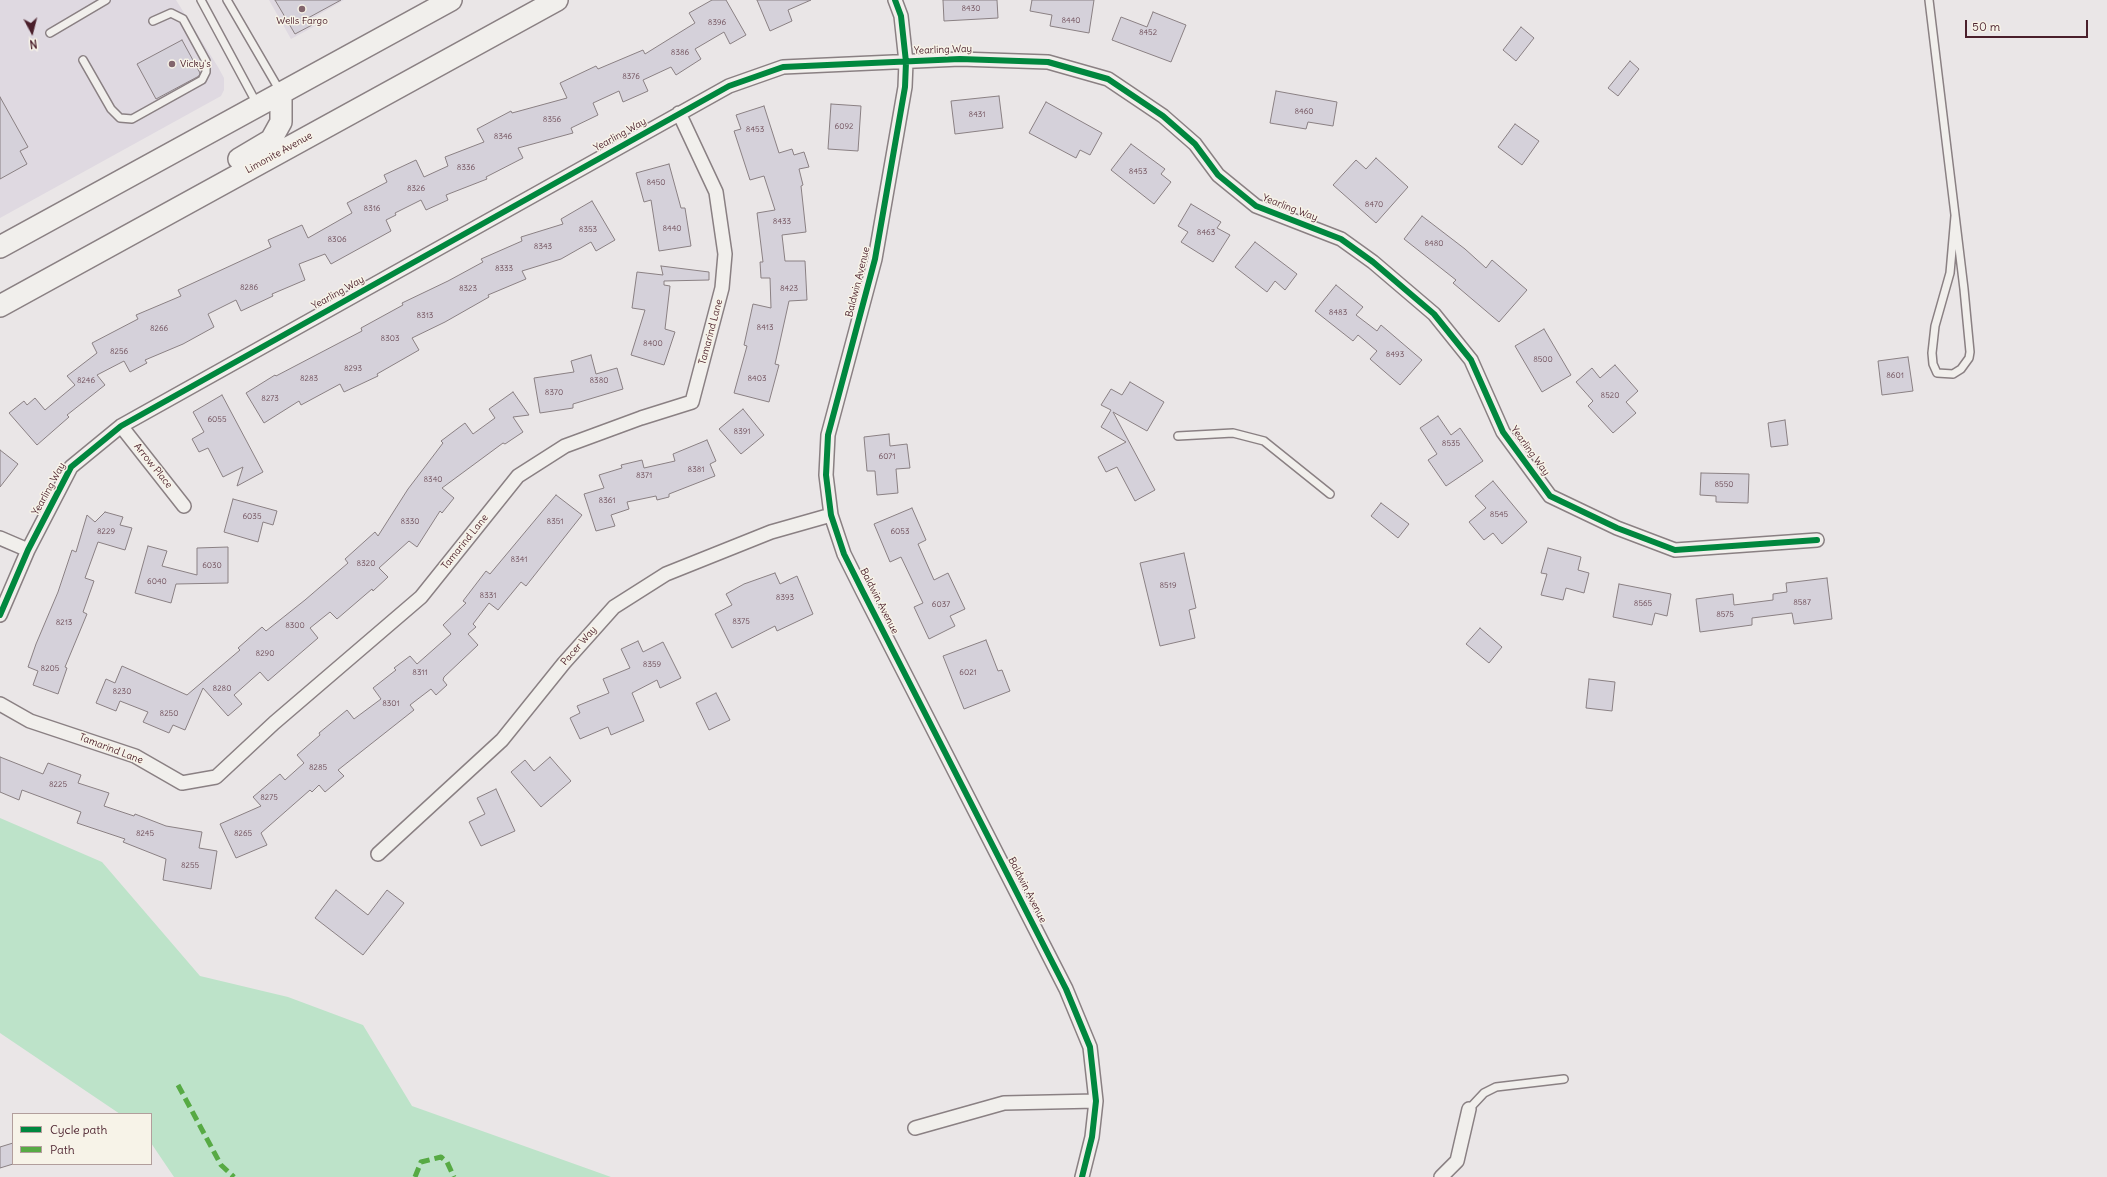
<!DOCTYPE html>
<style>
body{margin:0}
#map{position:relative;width:2107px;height:1177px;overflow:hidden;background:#eae6e7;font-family:Delius,sans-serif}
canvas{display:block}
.legend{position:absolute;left:12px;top:1113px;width:140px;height:52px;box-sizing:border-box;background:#f7f3e8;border:1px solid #b29e9c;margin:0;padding:5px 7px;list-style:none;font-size:12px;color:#4a1f2b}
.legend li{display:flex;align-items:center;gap:8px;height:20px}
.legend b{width:20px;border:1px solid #b29e9c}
.north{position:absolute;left:12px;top:12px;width:40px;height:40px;-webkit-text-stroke:3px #f7f3e8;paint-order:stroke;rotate:173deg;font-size:11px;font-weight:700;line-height:16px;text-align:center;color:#4a1f2b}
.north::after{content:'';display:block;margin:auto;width:14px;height:18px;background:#4a1f2b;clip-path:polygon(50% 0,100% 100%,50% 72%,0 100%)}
.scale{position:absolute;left:1965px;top:20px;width:123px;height:18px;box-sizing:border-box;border:2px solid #4a1f2b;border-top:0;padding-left:5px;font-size:12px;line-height:14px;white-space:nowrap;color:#4a1f2b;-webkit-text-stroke:3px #f7f3e8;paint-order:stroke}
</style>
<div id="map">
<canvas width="2107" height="1177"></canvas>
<ul class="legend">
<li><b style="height:5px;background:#00873e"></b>Cycle path</li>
<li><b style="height:5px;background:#57aa44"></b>Path</li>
</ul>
<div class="north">N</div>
<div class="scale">50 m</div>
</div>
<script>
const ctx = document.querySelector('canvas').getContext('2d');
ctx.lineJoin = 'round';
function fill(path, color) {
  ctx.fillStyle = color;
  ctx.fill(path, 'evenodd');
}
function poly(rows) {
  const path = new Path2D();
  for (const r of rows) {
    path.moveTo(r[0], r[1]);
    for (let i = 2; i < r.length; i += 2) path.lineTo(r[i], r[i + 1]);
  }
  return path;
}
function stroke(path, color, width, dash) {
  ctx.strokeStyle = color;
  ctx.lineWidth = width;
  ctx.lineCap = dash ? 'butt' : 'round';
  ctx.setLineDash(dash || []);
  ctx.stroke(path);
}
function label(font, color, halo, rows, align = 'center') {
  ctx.font = font + ' Delius,sans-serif';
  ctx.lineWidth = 3;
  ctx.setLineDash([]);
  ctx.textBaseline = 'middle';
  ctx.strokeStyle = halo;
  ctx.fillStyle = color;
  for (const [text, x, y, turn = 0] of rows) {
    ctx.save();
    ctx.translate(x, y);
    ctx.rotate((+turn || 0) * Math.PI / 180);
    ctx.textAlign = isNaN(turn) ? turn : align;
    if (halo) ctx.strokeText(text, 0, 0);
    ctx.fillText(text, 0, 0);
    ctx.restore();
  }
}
fill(poly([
 [0,0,176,0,218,67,224,78,224,90,221,96,0,218],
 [269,0,344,0,313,18,317,25,291,39]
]), '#dfd9e1');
fill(poly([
 [0,818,102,862,200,976,288,997,363,1025,412,1106,611,1177,174,1177,151,1143,151,1114,120,1114,0,1033]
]), '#bde3c9');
const building = poly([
 [275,0,341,0,308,18,312,25,295,34,275,0],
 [712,0,726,0,746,35,730,44,724,32,695,49,701,59,676,75,671,67,643,80,648,91,623,102,619,91,593,103,598,115,571,128,573,133,518,148,523,158,486,177,487,179,446,195,448,200,426,210,421,200,395,213,396,215,386,220,391,231,331,264,325,254,299,264,305,280,272,294,273,296,241,311,236,300,208,314,214,327,183,344,145,360,147,363,130,372,124,361,97,375,105,385,67,415,69,417,37,445,9,413,24,401,27,405,35,398,45,410,75,385,67,376,97,353,92,343,138,319,136,315,181,296,178,290,271,247,268,240,302,225,308,238,352,213,347,203,387,182,384,175,416,160,424,177,448,166,445,157,484,142,477,129,511,111,512,113,567,98,560,83,596,66,598,69,643,50,645,54,695,23,689,13,712,0],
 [757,0,811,0,788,10,792,21,770,31,757,0],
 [943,0,997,0,998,18,944,21,943,0],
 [1032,0,1094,0,1089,33,1050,26,1052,15,1030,11,1032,0],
 [1153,12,1186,25,1171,62,1112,40,1121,17,1147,27,1153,12],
 [1521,27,1534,38,1516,61,1503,50,1521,27],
 [182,40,200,73,199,76,156,99,137,64,182,40],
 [1630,61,1639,69,1618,96,1608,88,1630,61],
 [1276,91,1337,102,1333,126,1308,122,1306,129,1270,123,1276,91],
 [999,96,1003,128,955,134,951,101,999,96],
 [0,97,28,147,20,151,27,164,0,179,0,97],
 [1046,102,1102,133,1090,155,1080,150,1076,158,1029,133,1046,102],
 [831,104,861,106,858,151,828,149,831,104],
 [764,106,779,153,792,149,794,155,804,152,809,167,799,169,803,185,801,186,806,232,782,235,785,261,805,261,807,300,789,301,775,364,779,365,769,402,734,393,747,346,744,345,753,304,771,308,770,278,761,278,760,262,763,262,757,213,775,210,764,176,750,180,734,131,741,129,736,115,764,106],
 [1515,124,1539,141,1522,165,1498,147,1515,124],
 [1131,144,1165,169,1161,174,1171,182,1154,204,1111,170,1131,144],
 [1376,158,1408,187,1376,223,1333,185,1356,160,1366,169,1376,158],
 [669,164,681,208,685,208,691,246,659,251,651,200,644,202,636,173,669,164],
 [592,201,615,240,596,251,591,242,561,259,522,271,526,279,488,295,489,297,445,322,412,338,419,350,377,374,378,376,344,392,340,384,301,405,299,401,264,423,246,393,275,375,276,376,362,331,361,328,403,305,402,303,448,281,483,262,481,259,522,241,521,237,563,224,561,219,592,201],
 [1191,204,1221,222,1217,228,1230,235,1213,262,1181,242,1188,232,1178,226,1191,204],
 [1422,216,1465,249,1486,268,1492,260,1527,290,1499,322,1453,283,1456,280,1404,239,1422,216],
 [1255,242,1297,274,1285,290,1275,281,1267,292,1235,267,1255,242],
 [661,266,709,272,709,280,664,281,664,285,670,286,665,329,675,332,664,365,631,355,645,310,632,308,637,272,663,275,661,266],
 [1336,285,1363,307,1356,315,1377,331,1381,325,1422,360,1400,385,1370,359,1377,351,1358,335,1353,341,1315,311,1336,285],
 [1544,329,1571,375,1542,392,1515,346,1544,329],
 [591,355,596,374,617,368,623,389,573,404,573,408,540,413,534,378,574,372,571,361,591,355],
 [1908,357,1913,391,1882,395,1878,361,1908,357],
 [1615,365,1638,391,1626,402,1636,413,1613,433,1588,406,1593,401,1576,382,1592,368,1600,378,1615,365],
 [1130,382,1164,402,1147,431,1113,412,1155,490,1135,501,1117,467,1106,472,1098,457,1126,442,1101,427,1111,410,1101,405,1111,389,1122,395,1130,382],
 [513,392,529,415,513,417,523,432,505,444,503,443,442,488,454,498,442,513,440,511,417,547,409,541,379,568,388,577,373,591,372,589,337,619,330,612,310,628,318,638,268,681,260,672,234,695,242,704,228,716,203,688,185,730,173,725,169,733,143,722,148,712,120,701,116,711,96,703,106,679,115,683,122,666,187,695,240,650,238,648,262,627,266,631,305,600,348,563,345,559,375,532,378,536,408,489,443,443,441,441,465,423,473,434,495,418,489,409,513,392],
 [222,395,263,472,237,486,243,467,223,477,208,448,199,452,192,439,204,432,193,412,222,395],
 [743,409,764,435,741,454,719,429,743,409],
 [1438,416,1451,435,1460,428,1483,461,1446,486,1428,460,1437,454,1420,428,1438,416],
 [1785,420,1788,445,1771,447,1768,423,1785,420],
 [889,434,890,446,907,444,910,468,896,469,898,493,877,495,875,471,867,471,864,437,889,434],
 [707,440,716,461,710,464,715,476,669,494,669,497,657,500,656,496,627,502,629,509,611,515,615,526,596,531,584,494,604,488,599,475,622,468,621,465,642,460,644,468,675,461,673,454,707,440],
 [0,450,18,464,0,487,0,450],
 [1701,473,1749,474,1748,503,1716,502,1716,496,1700,495,1701,473],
 [1493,481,1527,522,1502,544,1493,533,1484,540,1469,522,1486,508,1475,496,1493,481],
 [556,495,582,515,526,586,521,582,498,610,489,603,473,624,476,627,468,634,478,645,444,677,443,680,447,685,436,695,431,689,410,705,414,710,338,770,344,776,325,792,319,785,312,792,310,790,261,833,267,845,236,858,220,824,261,806,253,797,280,774,285,780,304,763,297,755,320,735,319,733,347,710,354,719,381,699,373,688,396,670,394,668,410,656,417,664,451,634,443,625,466,603,463,601,486,571,490,574,556,495],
 [233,499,277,511,273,525,263,522,258,542,224,532,233,499],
 [1381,503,1409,524,1398,538,1371,516,1381,503],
 [912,508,926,540,918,544,934,580,948,573,965,609,950,616,955,626,929,639,914,607,923,603,901,557,890,562,874,524,912,508],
 [105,512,123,517,120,525,132,528,125,550,98,542,85,578,94,581,83,612,87,614,65,667,67,668,58,694,33,685,38,671,28,667,36,644,58,592,72,550,76,552,87,515,95,522,105,512],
 [148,546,167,551,162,566,197,575,197,548,228,547,228,583,176,584,171,603,135,593,148,546],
 [1548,548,1581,557,1578,570,1589,573,1584,593,1566,588,1563,600,1541,595,1547,574,1541,573,1548,548],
 [1184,553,1196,608,1189,610,1195,638,1160,646,1140,563,1184,553],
 [775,573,780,584,797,576,813,614,777,631,775,626,732,648,715,614,732,605,726,594,744,584,775,573],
 [1827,578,1832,619,1794,624,1792,613,1752,618,1752,625,1700,632,1696,599,1733,594,1734,605,1773,600,1773,594,1787,592,1786,583,1827,578],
 [1619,584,1671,594,1667,616,1655,613,1652,625,1613,617,1619,584],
 [1480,628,1502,647,1489,663,1466,644,1480,628],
 [986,640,998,671,1002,670,1010,691,964,709,943,656,986,640],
 [638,641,643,652,663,642,681,678,660,688,657,680,632,693,644,721,611,735,608,727,580,739,570,718,580,713,577,706,609,693,603,679,630,668,621,649,638,641],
 [1589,679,1615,682,1612,711,1586,708,1589,679],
 [716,693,730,720,709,730,696,703,716,693],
 [0,757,43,774,48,763,81,775,78,783,109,793,104,806,134,816,135,814,166,826,202,832,199,848,217,851,211,889,163,880,166,859,123,842,125,839,77,823,81,812,22,790,19,800,0,792,0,757],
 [550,757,571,781,541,807,511,772,525,760,534,771,550,757],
 [496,789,515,831,481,846,469,822,485,814,477,798,496,789],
 [336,890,368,915,387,890,404,903,363,955,315,918,336,890],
 [13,1143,13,1164,0,1168,0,1147,13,1143]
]);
fill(building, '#d5d1da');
stroke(building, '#8a8083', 1);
const service = poly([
 [201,0,257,104],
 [227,0,280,91],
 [1929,0,1964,289,1970,352,1969,358,1961,369,1953,374,1937,373,1933,364,1932,353,1935,326,1950,273,1955,216],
 [50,33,106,0],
 [83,60,111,109,120,118,132,119,202,80,206,72,206,61,183,19,171,13,153,21],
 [1178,436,1233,433,1264,441,1330,494],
 [1469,1109,1484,1093,1496,1087,1564,1079]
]);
const minor = poly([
 [895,0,901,16,906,62,905,87,875,259,828,435,826,475,831,515,844,554,863,592,1066,989,1090,1047,1096,1101,1092,1137,1082,1177],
 [121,426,184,506],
 [0,538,28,550],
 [0,615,28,550,71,467,121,426,729,86,783,67,960,59,1048,62,1108,79,1163,116,1195,144,1218,175,1256,206,1341,239,1373,262,1434,314,1471,360,1503,432,1550,496,1617,528,1675,550,1817,540],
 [0,704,30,721,135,756,182,783,216,777,274,723,421,597,518,476,565,446,641,418,692,402,722,288,725,254,716,192,679,113],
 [378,854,502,740,564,663,614,607,666,574,771,532,831,515],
 [915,1128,1004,1103,1096,1101],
 [1441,1177,1457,1161,1469,1109]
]);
const primary = poly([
 [239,159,271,140,281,122,281,93],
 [0,247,451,0],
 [0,306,557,0]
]);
stroke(service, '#8a8083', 10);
stroke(minor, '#8a8083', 16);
stroke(primary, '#8a8083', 24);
stroke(service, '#f1efec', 7);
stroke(minor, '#f1efec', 13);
stroke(primary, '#f1efec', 21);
stroke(poly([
 [178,1085,221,1165,234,1177],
 [415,1177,421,1162,441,1157,447,1162,454,1177]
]), '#57aa44', 5, [10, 5]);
stroke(poly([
 [895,0,901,16,906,62,905,87,875,259,828,435,826,475,831,515,844,554,863,592,1066,989,1090,1047,1096,1101,1092,1137,1082,1177],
 [0,615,28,550,71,467,121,426,729,86,783,67,960,59,1048,62,1108,79,1163,116,1195,144,1218,175,1256,206,1341,239,1373,262,1434,314,1471,360,1503,432,1550,496,1617,528,1675,550,1817,540]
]), '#00873e', 6);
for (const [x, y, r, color] of [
 [302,9,4,"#82656d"],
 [172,64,4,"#82656d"]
]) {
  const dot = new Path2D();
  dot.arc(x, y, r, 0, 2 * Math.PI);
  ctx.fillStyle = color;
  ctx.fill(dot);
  stroke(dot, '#f7f3e8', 1.5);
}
label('8px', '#6d4c57', null, [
 ["8430",971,9],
 ["8440",1071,21],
 ["8396",717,23],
 ["8452",1148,33],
 ["8386",680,53],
 ["8376",631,77],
 ["8460",1304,112],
 ["8431",977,115],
 ["8356",552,120],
 ["6092",844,127],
 ["8453",755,130],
 ["8346",503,137],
 ["8336",466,168],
 ["8453",1138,172],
 ["8450",656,183],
 ["8326",416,189],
 ["8470",1374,205],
 ["8316",372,209],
 ["8433",782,222],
 ["8440",672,229],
 ["8353",588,230],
 ["8463",1206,233],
 ["8306",337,240],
 ["8480",1434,244],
 ["8343",543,247],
 ["8333",504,269],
 ["8286",249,288],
 ["8323",468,289],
 ["8423",789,289],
 ["8483",1338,313],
 ["8313",425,316],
 ["8413",765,328],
 ["8266",159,329],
 ["8303",390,339],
 ["8400",653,344],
 ["8256",119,352],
 ["8493",1395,355],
 ["8500",1543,360],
 ["8293",353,369],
 ["8601",1895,376],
 ["8283",309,379],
 ["8403",757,379],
 ["8246",86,381],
 ["8380",599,381],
 ["8370",554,393],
 ["8520",1610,396],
 ["8273",270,399],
 ["6055",217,420],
 ["8391",742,432],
 ["8535",1451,444],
 ["6071",887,457],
 ["8381",696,470],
 ["8371",644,476],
 ["8340",433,480],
 ["8550",1724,485],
 ["8361",607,501],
 ["8545",1499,515],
 ["6035",252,517],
 ["8330",410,522],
 ["8351",555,522],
 ["8229",106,532],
 ["6053",900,532],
 ["8341",519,560],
 ["8320",366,564],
 ["6030",212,566],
 ["6040",157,582],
 ["8519",1168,586],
 ["8331",488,596],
 ["8393",785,598],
 ["8587",1802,603],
 ["8565",1643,604],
 ["6037",941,605],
 ["8575",1725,615],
 ["8375",741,622],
 ["8213",64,623],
 ["8300",295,626],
 ["8290",265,654],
 ["8359",652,665],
 ["8205",50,669],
 ["8311",420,673],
 ["6021",968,673],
 ["8280",222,689],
 ["8230",122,692],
 ["8301",391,704],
 ["8250",169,714],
 ["8285",318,768],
 ["8225",58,785],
 ["8275",269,798],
 ["8245",145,834],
 ["8265",243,834],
 ["8255",190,866]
]);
label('10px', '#4a1f2b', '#f7f3e8', [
 ["Wells Fargo",302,21],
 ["Vicky's",180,64,"left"]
]);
label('10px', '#4a1f2b', '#f7f3e8', [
 ["Yearling Way",943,50,-2],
 ["Yearling Way",620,135,-29],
 ["Limonite Avenue",279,153,-29],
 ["Yearling Way",1290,208,21],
 ["Baldwin Avenue",858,282,-76],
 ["Yearling Way",338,293,-29],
 ["Tamarind Lane",711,332,-75],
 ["Yearling Way",1530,451,54],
 ["Arrow Place",153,466,51],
 ["Yearling Way",49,489,-61],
 ["Tamarind Lane",465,542,-51],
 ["Baldwin Avenue",879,601,63],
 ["Pacer Way",579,646,-49],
 ["Tamarind Lane",111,749,21],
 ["Baldwin Avenue",1027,890,63]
]);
</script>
